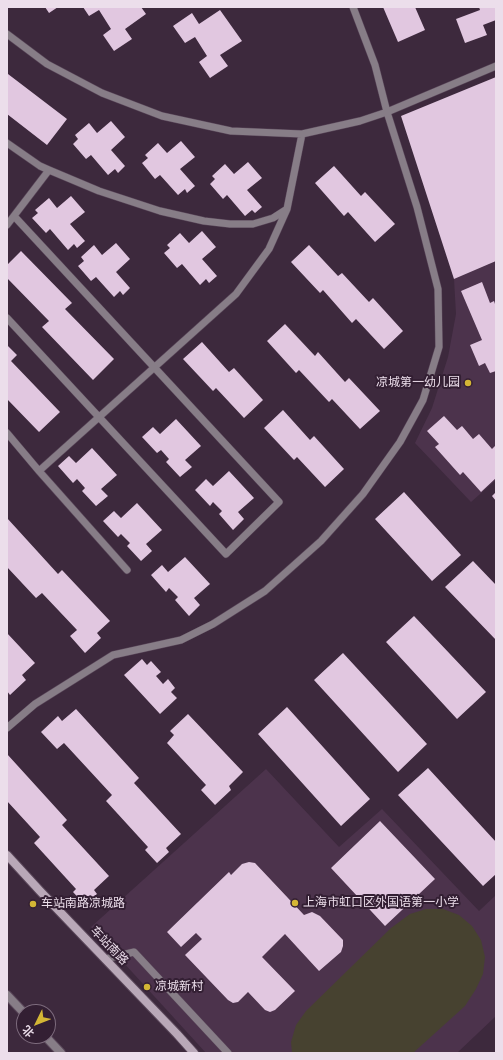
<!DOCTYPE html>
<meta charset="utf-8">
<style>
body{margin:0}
#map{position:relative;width:503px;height:1060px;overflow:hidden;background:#3d293d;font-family:Helvetica,"Noto Sans SC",sans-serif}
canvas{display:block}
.frame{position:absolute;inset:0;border:8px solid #ecdeeb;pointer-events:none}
.north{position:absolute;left:16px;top:1004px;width:40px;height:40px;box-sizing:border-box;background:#331f33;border:1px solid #7d6b7d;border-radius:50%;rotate:227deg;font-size:11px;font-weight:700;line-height:16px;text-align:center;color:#ecdeeb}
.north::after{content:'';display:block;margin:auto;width:14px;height:18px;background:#d4b635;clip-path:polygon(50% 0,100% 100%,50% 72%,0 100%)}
</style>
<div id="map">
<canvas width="503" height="1060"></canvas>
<div class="frame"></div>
<div class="north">北</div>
</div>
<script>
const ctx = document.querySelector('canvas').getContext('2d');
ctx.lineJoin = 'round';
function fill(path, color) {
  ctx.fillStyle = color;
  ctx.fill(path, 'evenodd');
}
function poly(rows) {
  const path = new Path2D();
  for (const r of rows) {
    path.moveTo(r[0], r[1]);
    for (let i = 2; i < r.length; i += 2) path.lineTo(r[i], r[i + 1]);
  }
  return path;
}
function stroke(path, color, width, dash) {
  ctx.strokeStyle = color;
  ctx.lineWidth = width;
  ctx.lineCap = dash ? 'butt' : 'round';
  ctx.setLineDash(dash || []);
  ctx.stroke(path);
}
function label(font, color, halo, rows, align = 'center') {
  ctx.font = font + ' Helvetica,"Noto Sans SC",sans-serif';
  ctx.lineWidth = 4;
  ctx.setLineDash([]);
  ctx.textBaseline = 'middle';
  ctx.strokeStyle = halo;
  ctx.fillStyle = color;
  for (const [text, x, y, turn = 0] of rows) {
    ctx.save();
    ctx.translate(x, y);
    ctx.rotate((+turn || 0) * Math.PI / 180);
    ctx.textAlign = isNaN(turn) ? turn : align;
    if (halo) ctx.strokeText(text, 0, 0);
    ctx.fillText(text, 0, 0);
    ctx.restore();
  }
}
fill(poly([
 [496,261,496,480,471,502,415,443,432,408,448,357,456,314,454,279],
 [266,769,339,847,382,809,479,911,496,895,496,1016,457,1053,206,1053,91,927]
]), '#4c334c');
fill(poly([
 [426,909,443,909,459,915,472,926,481,940,485,957,483,974,476,989,465,1006,413,1053,292,1053,291,1042,296,1025,306,1011,391,928,410,914]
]), '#474230');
fill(poly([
 [45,7,58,7,49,13],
 [83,7,141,7,146,14,125,29,132,39,114,51,103,35,111,29,99,10,89,16],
 [383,7,415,7,425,30,398,42],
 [479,7,496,7,496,20,483,25,487,35,465,43,456,19,480,10],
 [220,10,242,41,220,55,228,66,210,78,199,62,207,56,195,37,185,43,173,26,192,13,199,24],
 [8,74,67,119,47,145,7,114,7,76],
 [496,77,496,261,454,279,401,116],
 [111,121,125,137,111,150,125,166,118,173,115,169,108,175,91,155,86,159,73,144,78,139,75,135,89,123,97,133],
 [181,141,195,157,180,169,195,186,187,193,185,189,178,195,160,175,155,179,142,163,148,158,145,155,158,143,167,153],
 [248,162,262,178,247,190,262,207,255,213,252,210,245,216,227,195,223,199,210,184,215,179,212,176,225,164,234,174],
 [334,166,361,196,365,192,395,224,375,242,348,212,344,216,315,183],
 [71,196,85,212,70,224,85,241,77,248,74,244,68,250,50,229,46,233,32,218,38,213,35,210,49,198,57,208],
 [202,231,216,247,202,259,217,276,209,283,206,279,200,285,182,264,177,268,164,253,170,248,167,245,180,233,189,243],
 [116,243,130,259,116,272,130,288,123,295,120,291,114,297,96,277,91,281,78,266,84,261,81,257,94,245,102,255],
 [309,245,338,276,342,273,369,302,373,298,403,331,384,349,356,319,352,323,323,290,320,293,291,262],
 [21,251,72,303,65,309,114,359,93,380,42,327,49,321,7,278,7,265],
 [482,282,490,303,494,301,496,307,496,371,490,373,485,363,479,366,470,345,482,340,461,291],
 [285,324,315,356,318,352,345,382,349,378,380,411,360,429,332,399,329,402,299,370,296,373,267,341],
 [202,342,229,372,234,368,263,400,244,418,216,388,213,391,183,359],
 [7,345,17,355,11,361,60,412,39,432,7,399],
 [283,410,310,440,314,436,344,469,325,487,297,457,294,460,264,428],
 [444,416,457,430,462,426,473,439,479,434,492,449,496,445,496,478,481,492,463,472,460,475,435,447,439,444,427,431],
 [176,419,201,446,185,460,192,467,180,477,166,462,169,459,161,450,157,453,142,437,153,427,160,434],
 [92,448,117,475,101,489,108,496,96,506,82,491,85,488,77,479,73,483,58,466,69,456,76,463],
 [229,471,254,498,238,512,244,519,233,530,219,514,222,511,213,502,210,506,195,490,206,479,213,486],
 [404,492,461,555,432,581,375,519],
 [496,492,496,501,492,496],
 [137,503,162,530,146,544,152,551,141,561,127,546,130,543,121,534,118,537,103,521,114,511,121,518],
 [7,518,58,574,62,570,110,621,97,633,101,638,85,653,70,636,77,630,42,593,36,598,7,567],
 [185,557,210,584,194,598,200,605,189,616,175,600,178,597,169,588,166,592,151,575,162,565,168,572],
 [473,561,496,585,496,640,445,587],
 [414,616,486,692,457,719,386,642],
 [7,633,35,663,22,675,26,680,10,695,7,691],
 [343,653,427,744,398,772,314,680],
 [142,659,147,665,151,661,161,672,156,676,163,684,168,679,175,688,171,692,177,698,160,714,124,675],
 [287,707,370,799,341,826,258,734],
 [76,709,139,778,134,783,181,834,166,848,169,852,157,863,145,850,148,847,106,801,112,795,64,743,57,749,41,732,58,716,62,721],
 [188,714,243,772,229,786,231,790,215,805,201,790,206,785,167,743,174,735,170,731],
 [7,754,67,820,62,825,109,876,94,890,97,894,85,905,73,892,76,889,34,843,40,837,7,801],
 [428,768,496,842,496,874,483,886,398,795],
 [380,821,435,879,385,926,331,868],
 [249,862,255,863,304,915,312,912,320,916,343,940,343,946,341,952,319,971,285,934,262,957,295,991,275,1010,270,1012,265,1010,248,992,238,1002,233,1003,228,1000,185,955,202,939,196,933,181,947,167,932,229,872,231,875,242,864]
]), '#e1c7e0');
const lane = poly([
 [7,34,47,64,102,93,162,116,231,131,302,134,360,121,387,112,496,66],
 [7,143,40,166,49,170,99,191,160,211,204,221,230,224,253,224,273,218,287,209,302,134],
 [7,225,49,170],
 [7,318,226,554,279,502,14,216],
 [7,433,39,471],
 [127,570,39,471,236,294,269,249,287,209],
 [7,728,35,704,113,655,181,640,213,624,265,591,321,541,363,494,400,442,423,400,439,347,438,289,417,207,387,112,375,65,353,7],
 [105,959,134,952,228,1053]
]);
const street = poly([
 [7,995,24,1013],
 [45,1036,61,1053]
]);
const secondary = poly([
 [7,855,40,891,177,1034,194,1053]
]);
stroke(lane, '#594659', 8);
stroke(street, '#594659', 10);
stroke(secondary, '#594659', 10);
stroke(lane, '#877d87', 7);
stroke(street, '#877d87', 8);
stroke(secondary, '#b9a8b8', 8);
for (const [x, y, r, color] of [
 [468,383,4,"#d4b635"],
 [295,903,4,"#d4b635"],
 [33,904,4,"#d4b635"],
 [147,987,4,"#d4b635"]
]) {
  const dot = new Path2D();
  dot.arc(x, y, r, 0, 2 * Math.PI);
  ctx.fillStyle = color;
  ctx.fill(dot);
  stroke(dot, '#331f33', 1.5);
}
label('12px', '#ecdeeb', '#331f33', [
 ["凉城第一幼儿园",460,383,"right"],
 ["上海市虹口区外国语第一小学",303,903],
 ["车站南路凉城路",41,904],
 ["凉城新村",155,987]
], 'left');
label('12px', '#ecdeeb', '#331f33', [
 ["车站南路",109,946,46]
]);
</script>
